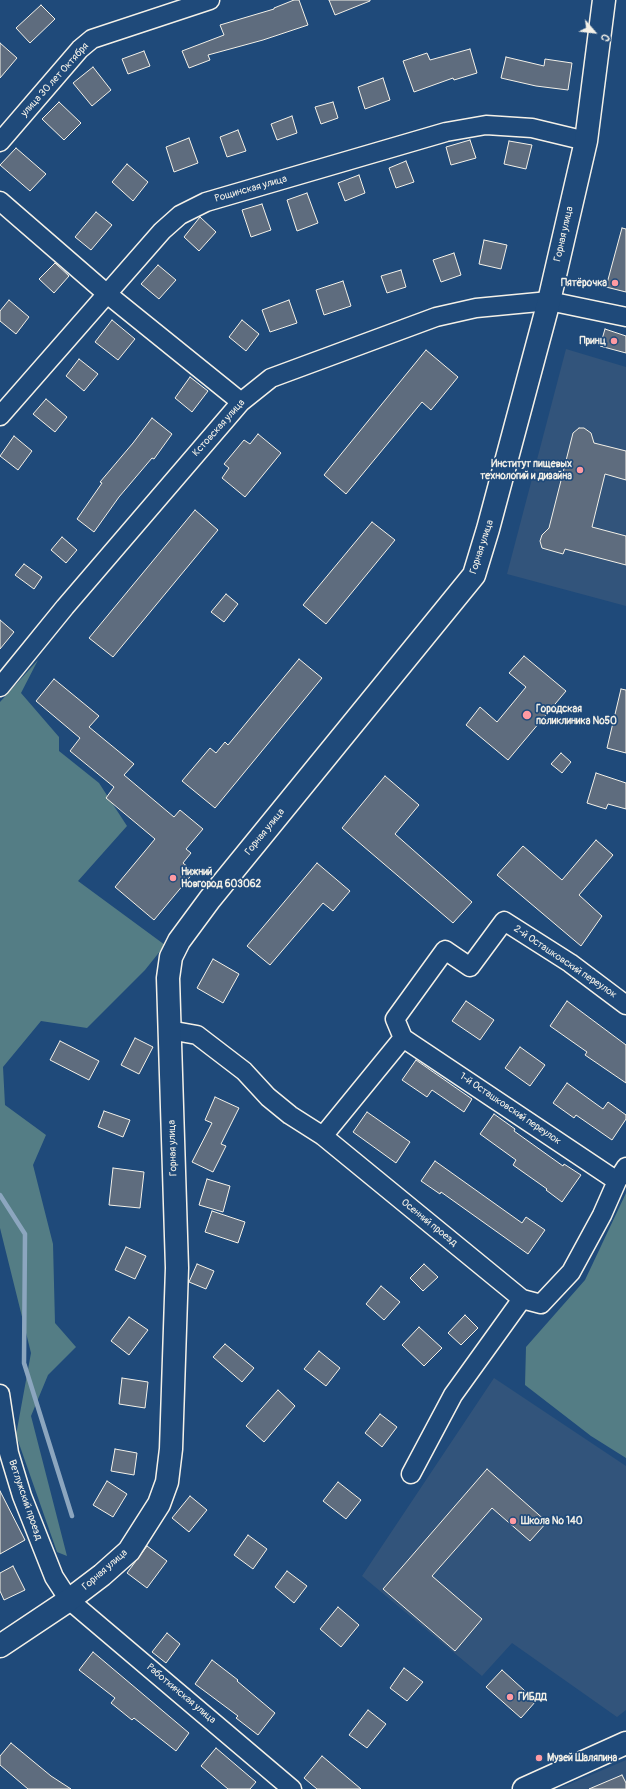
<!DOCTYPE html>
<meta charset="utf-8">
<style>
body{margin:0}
#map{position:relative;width:626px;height:1789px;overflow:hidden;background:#1f4a7a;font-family:Pangolin,sans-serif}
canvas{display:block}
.north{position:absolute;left:574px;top:12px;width:40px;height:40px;-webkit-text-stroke:3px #1f4a7a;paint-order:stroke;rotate:118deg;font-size:11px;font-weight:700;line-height:16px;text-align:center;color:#f4f1e8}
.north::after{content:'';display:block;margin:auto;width:14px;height:18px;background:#f4f1e8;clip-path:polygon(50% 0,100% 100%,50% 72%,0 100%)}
</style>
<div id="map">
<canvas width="626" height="1789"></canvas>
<div class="north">С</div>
</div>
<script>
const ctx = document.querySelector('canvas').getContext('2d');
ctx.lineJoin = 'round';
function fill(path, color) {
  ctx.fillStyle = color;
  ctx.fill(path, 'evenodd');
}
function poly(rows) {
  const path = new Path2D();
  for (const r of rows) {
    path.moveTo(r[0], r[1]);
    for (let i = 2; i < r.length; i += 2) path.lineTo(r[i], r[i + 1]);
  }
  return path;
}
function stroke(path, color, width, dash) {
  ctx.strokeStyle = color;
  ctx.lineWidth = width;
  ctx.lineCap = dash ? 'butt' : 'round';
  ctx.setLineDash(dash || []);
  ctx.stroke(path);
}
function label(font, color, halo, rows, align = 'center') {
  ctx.font = font + ' Pangolin,sans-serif';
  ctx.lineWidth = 3.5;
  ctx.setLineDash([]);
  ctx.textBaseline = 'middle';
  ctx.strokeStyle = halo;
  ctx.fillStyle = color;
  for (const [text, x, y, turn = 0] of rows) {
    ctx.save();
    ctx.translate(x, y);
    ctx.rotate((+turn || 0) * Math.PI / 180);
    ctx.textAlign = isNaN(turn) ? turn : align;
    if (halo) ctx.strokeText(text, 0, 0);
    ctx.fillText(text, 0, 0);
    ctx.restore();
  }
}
fill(poly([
 [566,349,626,367,626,606,507,574],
 [494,1378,626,1466,626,1710,617,1717,512,1643,482,1676,362,1576],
 [626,1760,626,1789,558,1789]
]), '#32547b');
fill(poly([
 [38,660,21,693,59,737,59,751,99,783,127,826,78,881,165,945,145,970,87,1028,41,1021,3,1067,5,1105,46,1135,33,1165,53,1244,55,1323,76,1347,48,1375,31,1416,67,1556,57,1552,16,1435,31,1353,0,1228,0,702],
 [626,1193,626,1458,591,1436,525,1385,526,1347,585,1280]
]), '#547d85');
stroke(poly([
 [0,1195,25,1234,24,1363,72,1516]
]), '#8ca6bf', 4.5);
const building = poly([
 [294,0,299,0,308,25,263,40,208,55,210,60,189,68,182,51,224,35,220,25,274,9,274,8,294,0],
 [329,0,370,0,370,1,335,15,329,0],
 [41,5,55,19,30,43,16,28,41,5],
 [0,43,17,58,0,78,0,43],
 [470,49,477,73,454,80,453,78,414,92,403,61,427,53,430,60,470,49],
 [144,51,150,66,128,74,122,59,144,51],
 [506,57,544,66,545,59,572,63,568,90,536,86,501,78,506,57],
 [93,67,111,90,92,106,73,83,93,67],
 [383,78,390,100,365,109,358,87,383,78],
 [59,102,81,123,64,140,42,119,59,102],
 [333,102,338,118,321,124,315,107,333,102],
 [292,116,297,133,277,140,271,124,292,116],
 [238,130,246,151,227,157,220,137,238,130],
 [189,138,198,163,174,172,166,147,189,138],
 [470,140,476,158,451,165,446,147,470,140],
 [509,141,532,145,526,169,504,164,509,141],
 [16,148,46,174,30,191,0,165,16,148],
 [406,161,414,182,396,188,389,168,406,161],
 [127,164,148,182,133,201,112,182,127,164],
 [359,175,365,193,345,201,338,183,359,175],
 [307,193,318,223,297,231,287,200,307,193],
 [262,204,271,230,251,237,242,210,262,204],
 [96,212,112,225,91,250,75,237,96,212],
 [200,217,216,232,199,251,184,237,200,217],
 [622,228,626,229,626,292,606,287,622,228],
 [484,240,507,245,501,269,479,264,484,240],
 [454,253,461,275,441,282,433,260,454,253],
 [55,263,69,276,54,293,39,279,55,263],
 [158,265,176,280,159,299,141,284,158,265],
 [401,270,406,287,387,293,381,276,401,270],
 [343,281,351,306,324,315,316,290,343,281],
 [9,300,29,317,16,334,0,321,0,311,9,300],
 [289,300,297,323,270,332,262,310,289,300],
 [112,320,135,339,118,360,95,342,112,320],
 [242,320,259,334,246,351,229,337,242,320],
 [605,329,626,336,626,353,600,346,605,329],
 [426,350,458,377,431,410,422,402,346,494,324,475,426,350],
 [79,359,98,374,84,391,66,376,79,359],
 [190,377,208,391,192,412,175,398,190,377],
 [46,399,67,417,55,432,33,414,46,399],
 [152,418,172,434,154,459,152,458,119,497,94,532,77,519,102,483,100,482,133,443,152,418],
 [579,428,584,428,591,433,594,443,626,451,626,480,605,474,592,527,626,536,626,565,565,549,563,554,542,548,540,541,542,535,549,528,573,433,579,428],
 [258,434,281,453,245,497,222,478,229,468,224,464,244,440,250,444,258,434],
 [14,436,32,451,18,470,0,456,14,436],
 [195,510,218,530,113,657,89,638,195,510],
 [372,522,395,540,326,624,303,605,372,522],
 [62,537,77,550,66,563,51,550,62,537],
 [24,564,42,577,34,589,15,575,24,564],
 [226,594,238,604,224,622,211,612,226,594],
 [0,620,14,632,0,649,0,620],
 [524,656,566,691,508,760,466,725,480,707,497,722,526,687,509,673,524,656],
 [299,659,322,678,215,808,182,781,210,748,216,753,225,742,228,745,299,659],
 [54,679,99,716,89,727,134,764,124,775,174,817,180,810,203,829,186,849,191,853,183,863,194,872,154,920,115,887,155,839,106,798,114,787,70,751,80,738,36,701,54,679],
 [621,689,626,690,626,753,607,748,621,689],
 [561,753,571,762,562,773,551,764,561,753],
 [596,773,626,783,626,809,608,804,606,809,587,803,596,773],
 [385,776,419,805,395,834,472,902,453,923,342,828,385,776],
 [596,840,613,855,579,895,602,916,581,946,497,875,523,846,562,880,596,840],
 [317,863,350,891,333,911,323,903,270,965,247,946,317,863],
 [213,959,239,974,223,1003,197,988,213,959],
 [466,1001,494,1020,480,1040,452,1021,466,1001],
 [567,1001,626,1045,626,1083,585,1055,587,1052,550,1026,567,1001],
 [135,1038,153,1047,139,1074,121,1065,135,1038],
 [60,1041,99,1061,89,1080,50,1060,60,1041],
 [520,1047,545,1065,530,1086,505,1068,520,1047],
 [416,1060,472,1099,464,1112,432,1090,427,1097,402,1080,416,1060],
 [567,1083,603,1109,608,1102,626,1115,626,1119,612,1140,576,1115,574,1118,553,1103,567,1083],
 [215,1097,239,1108,221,1144,226,1146,213,1172,192,1162,212,1123,205,1120,215,1097],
 [104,1111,130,1120,123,1137,98,1127,104,1111],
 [367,1112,410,1142,396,1163,353,1132,367,1112],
 [494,1114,515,1129,514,1131,563,1166,564,1164,581,1175,562,1202,546,1190,547,1189,513,1165,516,1160,480,1134,494,1114],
 [435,1161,522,1223,526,1217,545,1230,528,1254,441,1192,440,1194,421,1181,435,1161],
 [113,1168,144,1172,140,1208,109,1205,113,1168],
 [207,1179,230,1186,223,1212,199,1205,207,1179],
 [212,1211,245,1222,238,1243,205,1232,212,1211],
 [126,1247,146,1256,135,1279,115,1270,126,1247],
 [197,1264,214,1271,206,1289,189,1282,197,1264],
 [424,1264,438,1277,423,1291,410,1278,424,1264],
 [381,1286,400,1302,384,1320,366,1304,381,1286],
 [465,1315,478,1328,461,1345,448,1333,465,1315],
 [129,1317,148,1330,129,1355,111,1341,129,1317],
 [419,1327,442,1348,424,1366,402,1345,419,1327],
 [225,1344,254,1368,242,1382,213,1357,225,1344],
 [319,1351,340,1368,326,1386,304,1369,319,1351],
 [122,1378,148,1382,145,1408,119,1404,122,1378],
 [278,1390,295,1406,264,1442,246,1426,278,1390],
 [380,1414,397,1427,382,1447,365,1433,380,1414],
 [115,1449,137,1453,134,1475,111,1471,115,1449],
 [487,1469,547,1522,530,1541,492,1508,432,1576,482,1619,455,1651,383,1589,487,1469],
 [107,1481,127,1494,113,1517,93,1505,107,1481],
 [338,1482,361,1500,346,1519,323,1501,338,1482],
 [0,1491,25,1540,0,1554,0,1491],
 [190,1496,207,1510,189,1532,172,1518,190,1496],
 [248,1535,267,1549,253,1569,234,1555,248,1535],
 [147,1546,167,1561,147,1588,127,1573,147,1546],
 [13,1566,25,1590,4,1600,0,1591,0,1573,13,1566],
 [287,1571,307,1586,294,1603,275,1587,287,1571],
 [338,1607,359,1625,341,1647,320,1629,338,1607],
 [167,1633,180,1644,166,1663,152,1652,167,1633],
 [93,1652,189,1733,176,1751,134,1718,132,1720,111,1703,115,1698,79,1670,93,1652],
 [212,1660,238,1680,237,1681,275,1713,258,1735,236,1718,238,1716,195,1684,212,1660],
 [404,1668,423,1682,407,1701,390,1688,404,1668],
 [502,1670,536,1701,521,1718,486,1687,502,1670],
 [368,1710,386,1724,367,1748,349,1735,368,1710],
 [11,1743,51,1776,71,1789,28,1789,0,1765,0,1756,11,1743],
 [216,1748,256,1782,250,1789,228,1789,201,1766,216,1748],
 [322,1756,361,1789,317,1789,304,1778,322,1756],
 [622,1775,626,1783,626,1789,589,1789,622,1775]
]);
fill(building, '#5e6c7e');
stroke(building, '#f4f1e8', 1);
const minor = poly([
 [0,142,80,49,92,39,210,0],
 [0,201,106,293,241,402],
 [0,416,162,231,180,215,206,202,446,132,486,125,532,128,586,141],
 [0,687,65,607,241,402,271,378,436,317,476,308,549,301,626,317],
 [169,1030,197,1035,244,1071,268,1097,290,1115,323,1136,522,1299,453,1395,411,1474],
 [403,1038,395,1019,445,950,470,967,504,921,570,963,626,1005],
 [403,1038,617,1181],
 [323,1136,403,1038],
 [522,1299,541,1304,571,1272,602,1215,617,1181,626,1167],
 [0,1394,9,1453,22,1496,54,1577,69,1600,292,1789]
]);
const tertiary = poly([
 [524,1789,626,1743]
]);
const secondary = poly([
 [0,1646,69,1600,102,1575,129,1551,159,1504,167,1482,171,1449,177,1268,168,978,171,957,179,941,210,899,474,575,488,529,549,301,586,141,604,0]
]);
stroke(minor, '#f4f1e8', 21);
stroke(tertiary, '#f4f1e8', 25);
stroke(secondary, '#f4f1e8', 25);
stroke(minor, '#1f4a7a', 18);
stroke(tertiary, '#1f4a7a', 22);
stroke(secondary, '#1f4a7a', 22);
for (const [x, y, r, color] of [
 [615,283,4,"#ff9aa2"],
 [614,341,4,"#ff9aa2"],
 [580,470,4,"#ff9aa2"],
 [527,715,5,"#ff9aa2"],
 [173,878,4,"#ff9aa2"],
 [513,1521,4,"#ff9aa2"],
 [510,1697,4,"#ff9aa2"],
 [539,1758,4,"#ff9aa2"]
]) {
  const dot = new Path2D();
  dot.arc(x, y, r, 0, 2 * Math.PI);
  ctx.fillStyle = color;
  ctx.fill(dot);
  stroke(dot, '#1f4a7a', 1.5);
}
label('10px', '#f4f1e8', '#1f4a7a', [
 ["улица 30 лет Октября",55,80,-48],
 ["Рощинская улица",251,189,-16],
 ["Горная улица",564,234,-77],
 ["Кстовская улица",219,428,-48],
 ["Горная улица",482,547,-72],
 ["Горная улица",265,832,-51],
 ["2-й Осташковский переулок",565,962,34],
 ["1-й Осташковский переулок",510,1109,34],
 ["Горная улица",173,1148,-92],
 ["Осенний проезд",429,1223,39],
 ["Ветлужский проезд",25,1500,71],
 ["Горная улица",105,1570,-41],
 ["Работкинская улица",181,1694,40]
]);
label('bold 10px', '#f4f1e8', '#1f4a7a', [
 ["Пятёрочка",607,283,"right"],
 ["Принц",606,341,"right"],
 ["Институт пищевых",572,464,"right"],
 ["технологий и дизайна",572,476,"right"],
 ["Городская",536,709],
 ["поликлиника №50",536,721],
 ["Нижний",181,872],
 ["Новгород 603062",181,884],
 ["Школа № 140",521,1521],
 ["ГИБДД",518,1697],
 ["Музей Шаляпина",547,1758]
], 'left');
</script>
